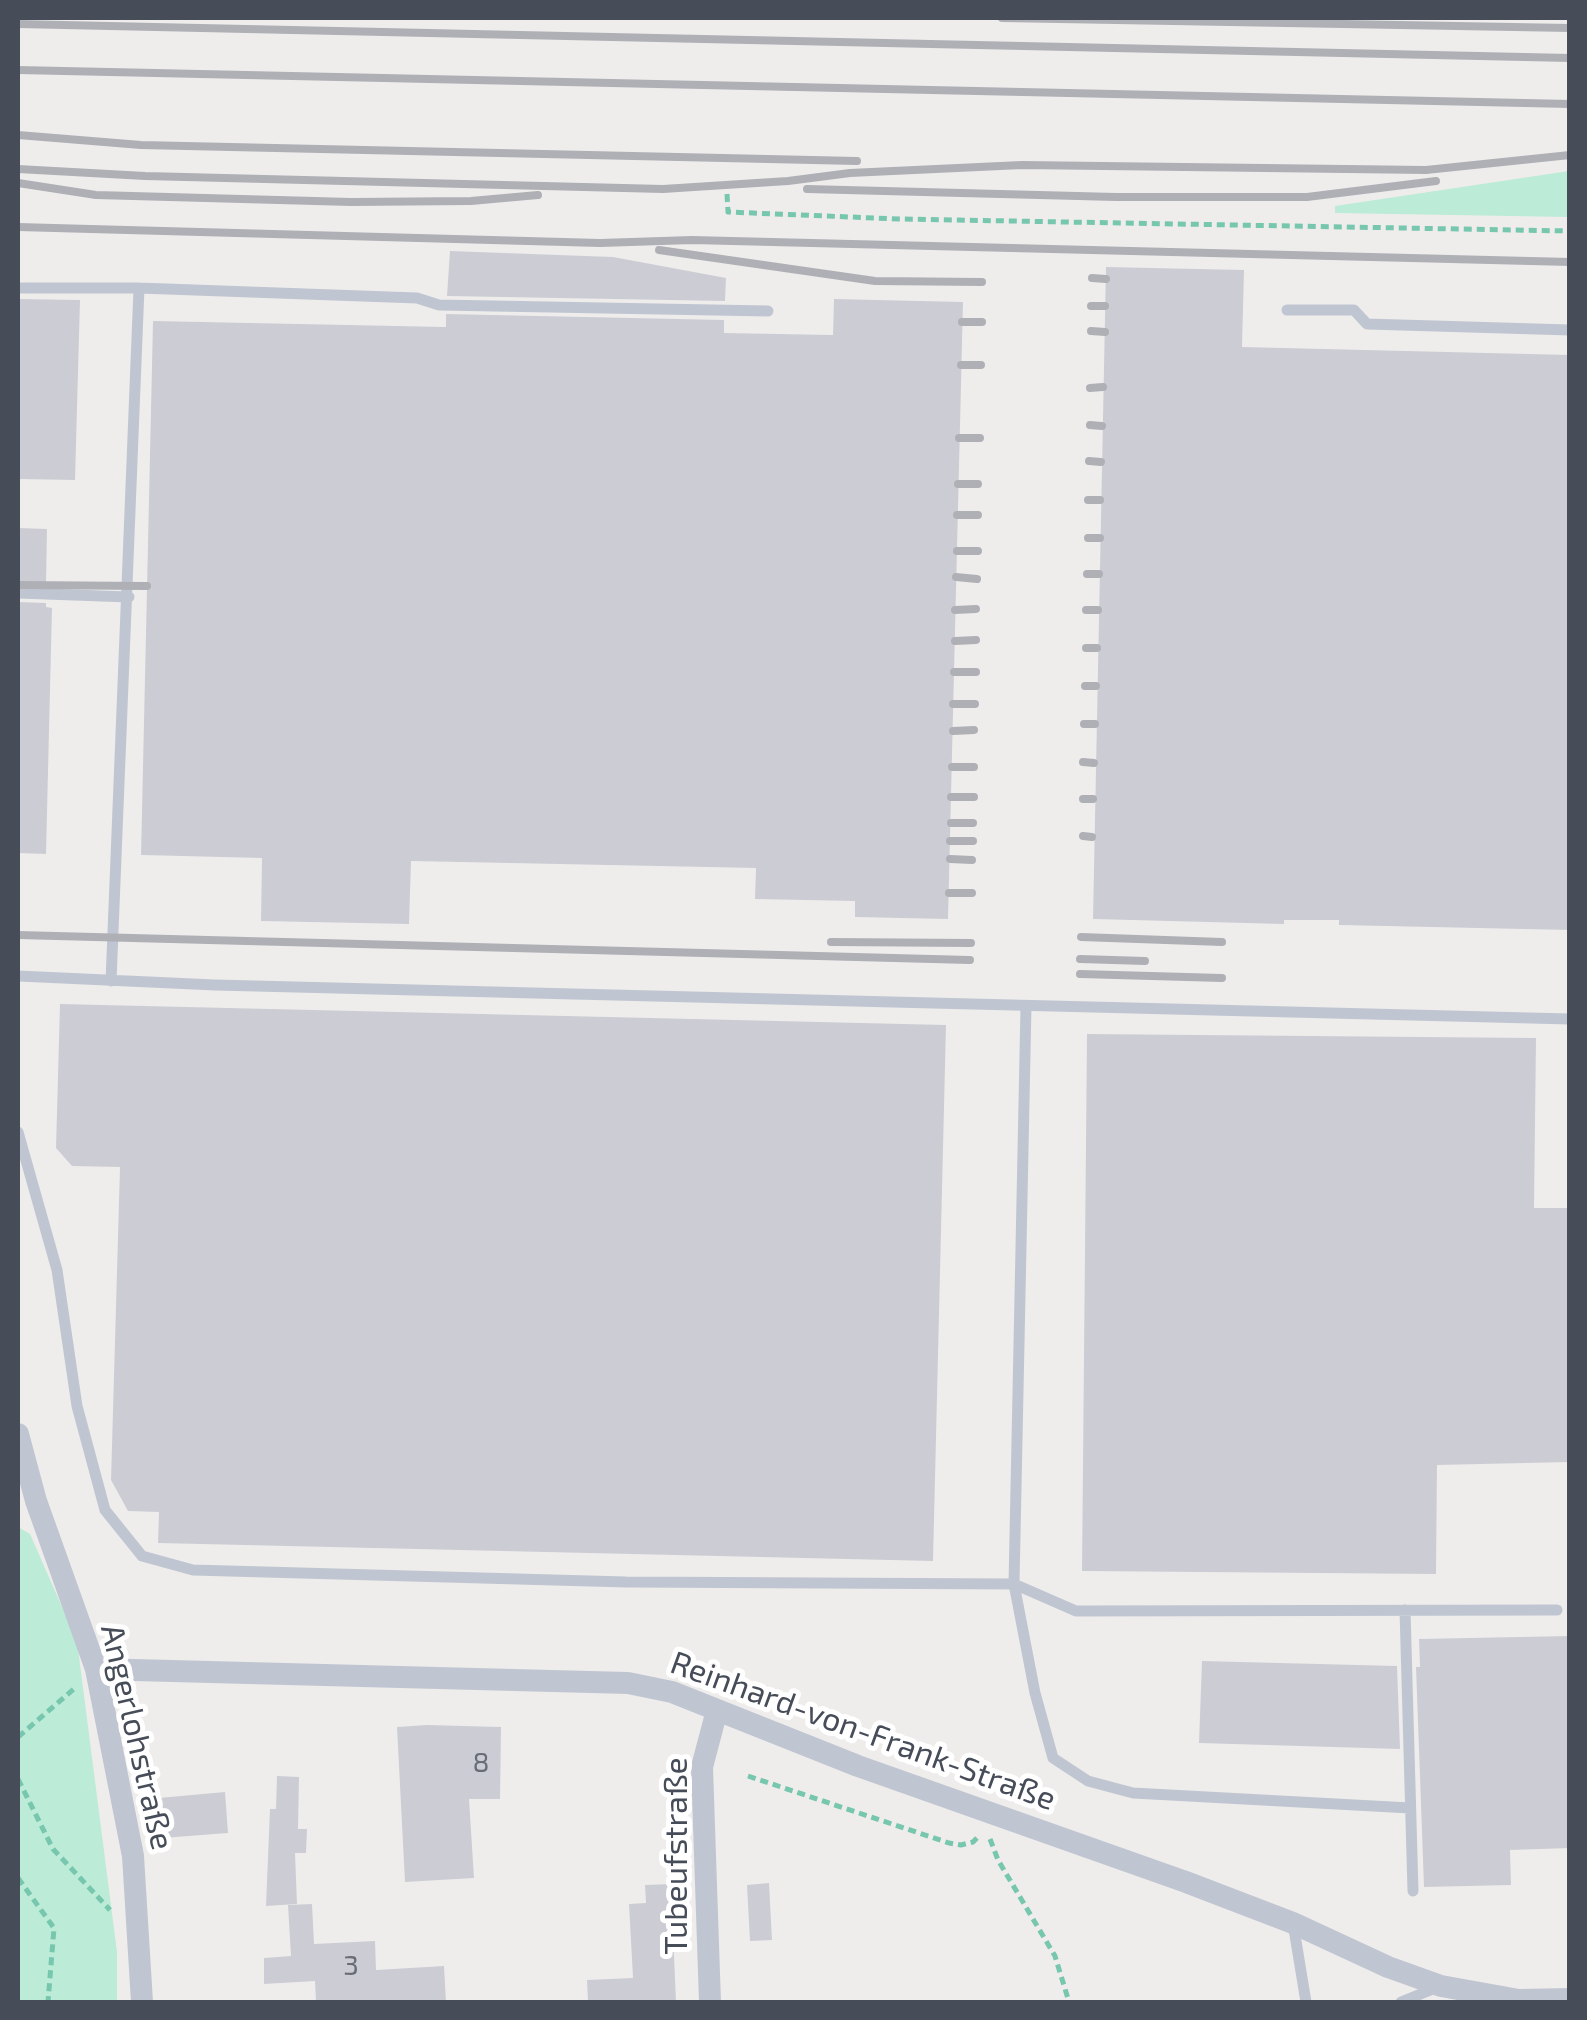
<!DOCTYPE html>
<meta charset="utf-8">
<style>
body{margin:0}
#map{position:relative;width:1587px;height:2020px;overflow:hidden;background:#efedec;font-family:"Exo 2",sans-serif}
canvas{display:block}
.frame{position:absolute;inset:0;border:20px solid #464c58;pointer-events:none}
</style>
<div id="map">
<canvas width="1587" height="2020"></canvas>
<div class="frame"></div>
</div>
<script>
const ctx = document.querySelector('canvas').getContext('2d');
ctx.lineJoin = 'round';
function fill(path, color) {
  ctx.fillStyle = color;
  ctx.fill(path, 'evenodd');
}
function poly(rows) {
  const path = new Path2D();
  for (const r of rows) {
    path.moveTo(r[0], r[1]);
    for (let i = 2; i < r.length; i += 2) path.lineTo(r[i], r[i + 1]);
  }
  return path;
}
function stroke(path, color, width, dash) {
  ctx.strokeStyle = color;
  ctx.lineWidth = width;
  ctx.lineCap = dash ? 'butt' : 'round';
  ctx.setLineDash(dash || []);
  ctx.stroke(path);
}
function label(font, color, halo, rows, align = 'center') {
  ctx.font = font + ' "Exo 2",sans-serif';
  ctx.lineWidth = 10;
  ctx.setLineDash([]);
  ctx.textBaseline = 'middle';
  ctx.strokeStyle = halo;
  ctx.fillStyle = color;
  for (const [text, x, y, turn = 0] of rows) {
    ctx.save();
    ctx.translate(x, y);
    ctx.rotate((+turn || 0) * Math.PI / 180);
    ctx.textAlign = isNaN(turn) ? turn : align;
    if (halo) ctx.strokeText(text, 0, 0);
    ctx.fillText(text, 0, 0);
    ctx.restore();
  }
}
fill(poly([
 [1569,171,1569,217,1335,213,1335,206],
 [18,1527,30,1534,77,1641,117,1952,117,2002,18,2002]
]), '#bcebd7');
fill(poly([
 [450,251,613,257,726,278,725,301,447,296],
 [1106,267,1244,270,1242,347,1570,355,1570,930,1339,925,1339,920,1284,920,1284,924,1093,919],
 [18,299,80,300,75,480,18,479],
 [834,299,963,302,948,919,855,917,855,901,755,899,756,868,411,861,409,924,261,921,262,858,141,855,153,321,446,327,446,314,724,320,724,333,833,335],
 [18,528,47,529,46,585,18,584],
 [18,602,46,603,46,607,52,608,46,854,18,853],
 [60,1004,946,1025,933,1561,158,1543,159,1512,128,1511,111,1480,120,1167,72,1166,56,1148],
 [1087,1034,1536,1038,1534,1208,1570,1208,1570,1462,1437,1465,1436,1574,1082,1571],
 [1570,1636,1570,1848,1510,1850,1511,1885,1424,1887,1416,1667,1420,1667,1419,1639],
 [1202,1661,1397,1666,1400,1749,1199,1743],
 [427,1725,501,1727,500,1799,469,1799,474,1878,405,1882,397,1727],
 [277,1776,299,1777,298,1829,307,1829,306,1853,295,1853,297,1904,266,1906,270,1809,276,1809],
 [225,1792,228,1833,163,1838,159,1798],
 [769,1883,772,1940,750,1941,747,1885],
 [671,1884,676,2002,588,2002,587,1980,633,1978,629,1904,646,1903,645,1885],
 [312,1904,314,1944,375,1941,376,1970,444,1966,446,2002,316,2002,315,1981,264,1984,264,1958,291,1956,288,1905]
]), '#cccdd4');
stroke(poly([
 [727,194,728,212,899,219,1570,231],
 [18,1737,75,1688],
 [748,1776,949,1843,961,1845,973,1842,979,1836],
 [18,1779,53,1849,110,1910],
 [990,1839,998,1860,1055,1956,1069,2002],
 [18,1878,54,1928,48,2002]
]), '#77c6ae', 5, [8, 5]);
stroke(poly([
 [18,288,139,288,417,298,439,305,768,311],
 [1287,310,1354,310,1367,324,1570,330],
 [18,593,129,597],
 [18,976,215,985,1570,1019],
 [111,981,139,288],
 [1026,1006,1014,1584,1035,1693,1053,1758,1088,1781,1133,1793,1410,1808],
 [18,1132,57,1270,77,1406,105,1510,142,1556,193,1570,626,1582,1014,1584,1076,1611,1557,1610],
 [1405,1610,1413,1891],
 [1293,1923,1306,2002],
 [1401,2002,1438,1987]
]), '#c0c6d1', 11);
stroke(poly([
 [18,1434,36,1501,96,1669,133,1856,142,2002],
 [96,1669,628,1683,672,1692,858,1766,1186,1882,1293,1923,1388,1967,1441,1986,1519,2000,1570,1999],
 [710,2002,702,1767,717,1710]
]), '#c0c6d1', 22);
stroke(poly([
 [1002,18,1570,28],
 [18,24,1570,58],
 [18,70,1570,104],
 [18,135,141,145,857,161],
 [18,169,145,176,663,189,788,181,850,173,1022,165,1426,170,1570,155],
 [18,183,96,195,351,202,471,201,538,195],
 [807,189,1116,197,1307,197,1436,181],
 [18,227,600,243,692,240,1570,262],
 [659,250,875,281,982,282],
 [1092,278,1106,279],
 [1091,306,1105,306],
 [962,322,982,322],
 [1091,331,1105,332],
 [961,365,981,365],
 [1090,388,1103,387],
 [1090,425,1102,426],
 [959,438,980,438],
 [1089,461,1101,462],
 [958,484,978,484],
 [1088,500,1100,500],
 [957,515,978,515],
 [1088,538,1100,538],
 [957,551,978,551],
 [1087,574,1099,574],
 [956,577,977,579],
 [18,585,147,586],
 [955,610,976,609],
 [1086,610,1098,610],
 [955,641,976,640],
 [1086,648,1097,648],
 [954,672,976,672],
 [1085,686,1096,686],
 [953,704,975,704],
 [1084,724,1095,724],
 [953,731,974,730],
 [1083,762,1094,763],
 [952,767,974,767],
 [951,797,974,797],
 [1083,799,1093,799],
 [951,823,973,823],
 [1083,836,1092,837],
 [950,841,973,841],
 [950,859,972,860],
 [949,893,972,893],
 [18,935,970,960],
 [1081,937,1222,942],
 [831,942,971,943],
 [1080,959,1145,961],
 [1080,974,1222,978]
]), '#afb0b6', 8);
label('28px', '#686c77', null, [
 ["8",481,1763],
 ["3",351,1966]
]);
label('32px', '#464c58', '#fff', [
 ["Reinhard-von-Frank-Straße",863,1731,20],
 ["Angerlohstraße",137,1737,77],
 ["Tubeufstraße",676,1856,-90]
]);
</script>
